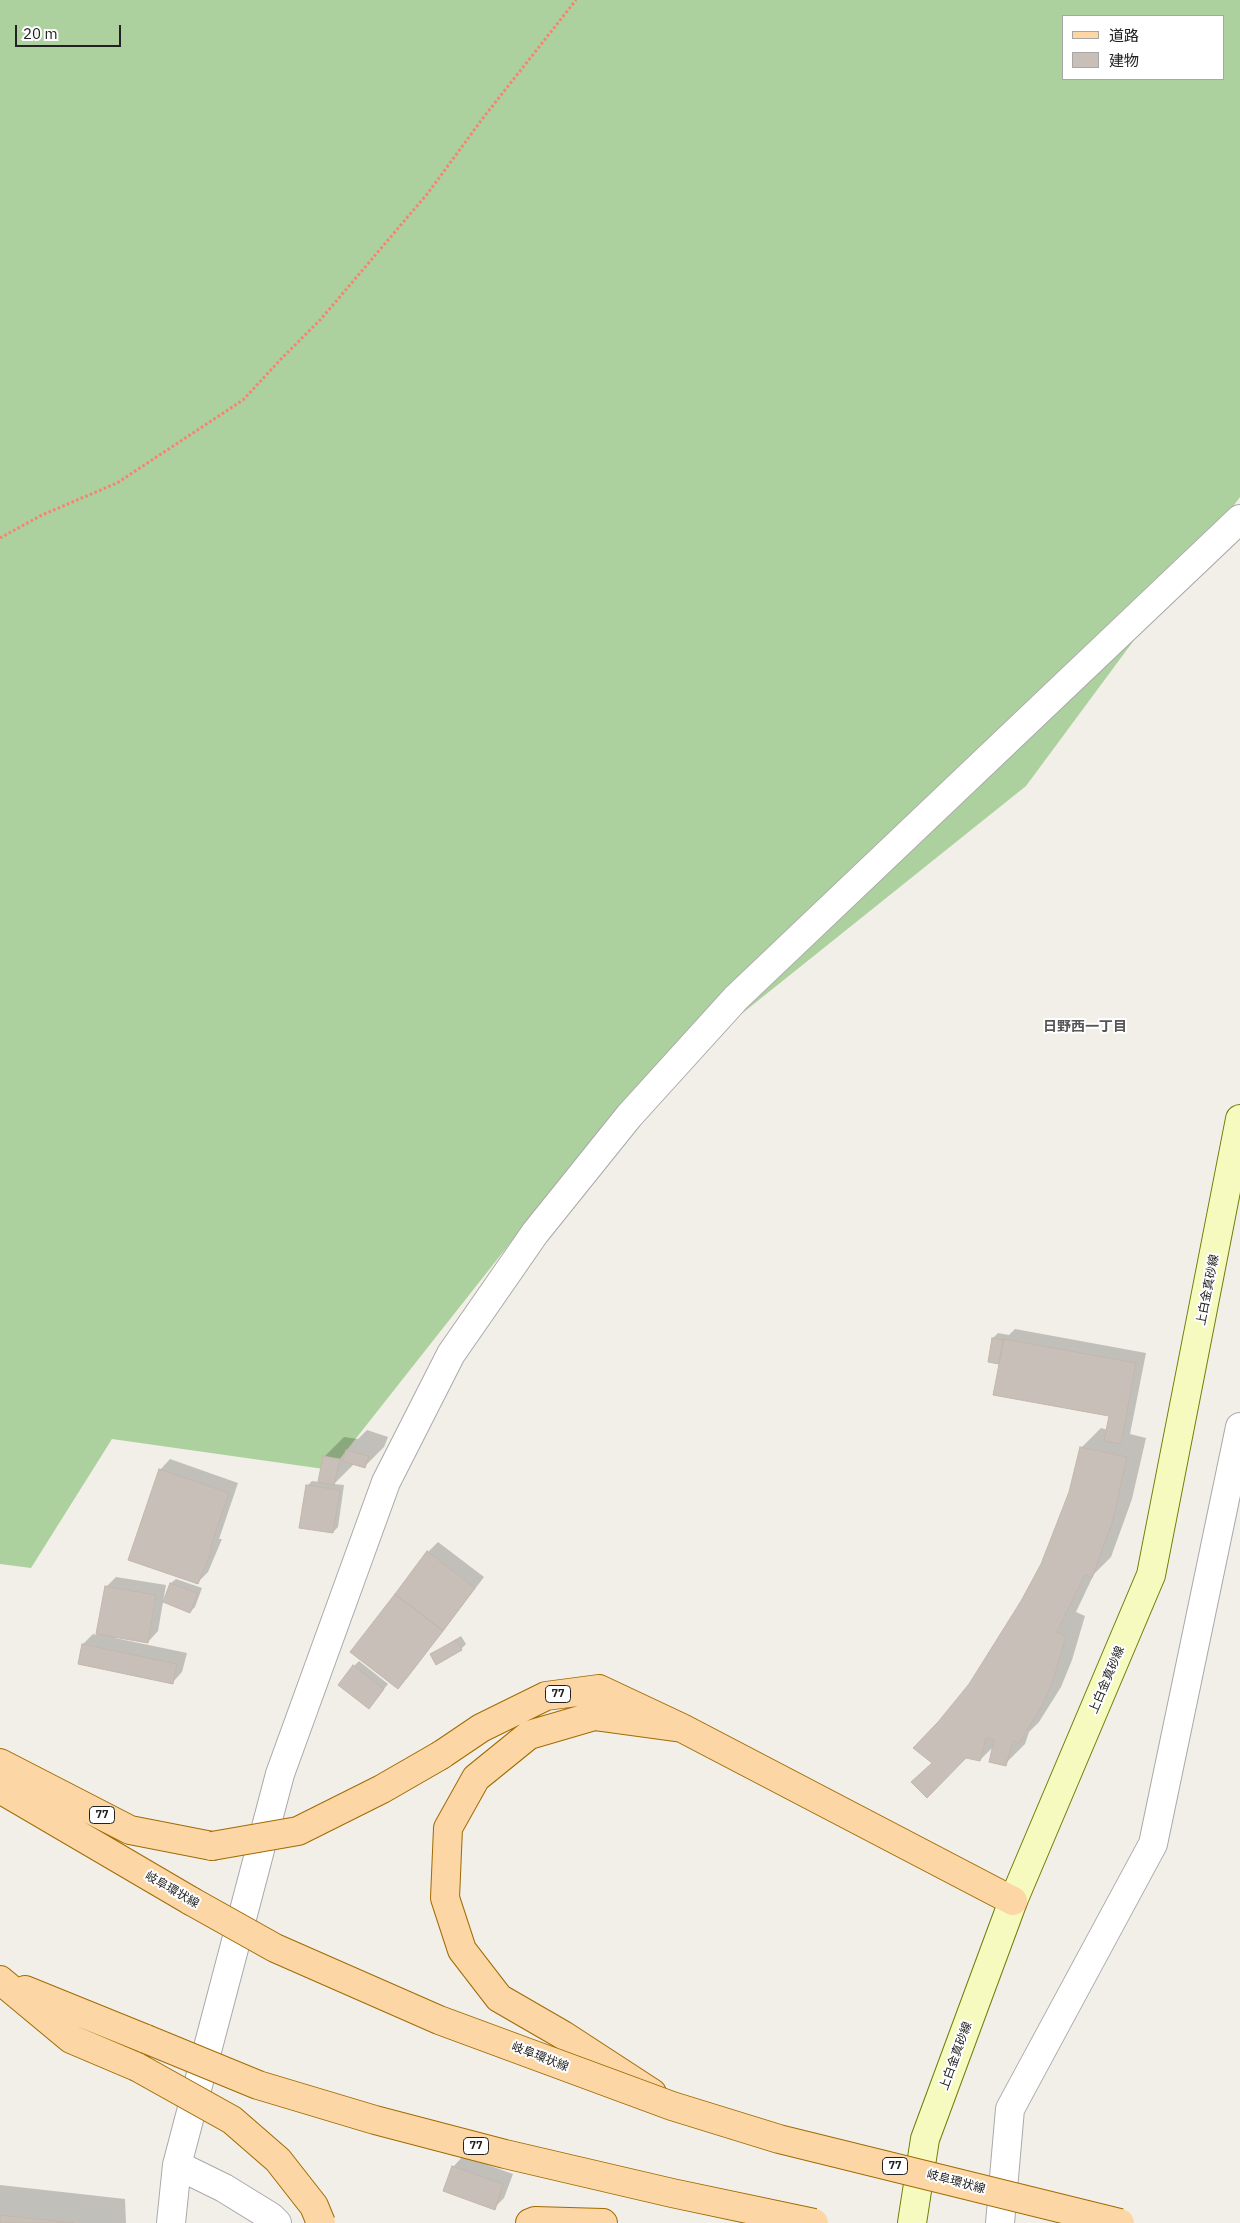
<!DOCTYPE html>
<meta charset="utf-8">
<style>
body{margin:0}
#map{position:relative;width:1240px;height:2223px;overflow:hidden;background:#f2efe9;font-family:"IBM Plex Sans","Noto Sans JP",sans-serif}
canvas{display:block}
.legend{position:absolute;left:1062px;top:15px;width:162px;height:65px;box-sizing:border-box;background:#fff;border:1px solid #a7a7a7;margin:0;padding:6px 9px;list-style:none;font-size:15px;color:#222}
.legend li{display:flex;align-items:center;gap:10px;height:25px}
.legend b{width:25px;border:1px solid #a7a7a7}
.scale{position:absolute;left:15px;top:25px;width:106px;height:22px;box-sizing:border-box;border:2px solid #222;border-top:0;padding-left:6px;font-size:15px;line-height:18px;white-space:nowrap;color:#222;-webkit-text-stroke:4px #fff;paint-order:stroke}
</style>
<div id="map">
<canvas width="1240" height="2223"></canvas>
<ul class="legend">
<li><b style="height:6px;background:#fcd6a4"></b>道路</li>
<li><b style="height:14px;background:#c7bfb8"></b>建物</li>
</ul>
<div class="scale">20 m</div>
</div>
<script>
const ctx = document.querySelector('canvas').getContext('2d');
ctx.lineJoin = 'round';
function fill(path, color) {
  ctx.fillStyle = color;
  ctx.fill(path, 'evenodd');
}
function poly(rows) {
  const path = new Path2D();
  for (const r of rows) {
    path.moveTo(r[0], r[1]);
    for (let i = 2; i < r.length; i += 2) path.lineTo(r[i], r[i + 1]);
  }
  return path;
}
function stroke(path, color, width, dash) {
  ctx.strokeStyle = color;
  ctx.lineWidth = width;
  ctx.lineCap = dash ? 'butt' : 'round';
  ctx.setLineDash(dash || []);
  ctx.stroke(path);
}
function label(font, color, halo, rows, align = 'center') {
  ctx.font = font + ' "IBM Plex Sans","Noto Sans JP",sans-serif';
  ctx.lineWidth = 4;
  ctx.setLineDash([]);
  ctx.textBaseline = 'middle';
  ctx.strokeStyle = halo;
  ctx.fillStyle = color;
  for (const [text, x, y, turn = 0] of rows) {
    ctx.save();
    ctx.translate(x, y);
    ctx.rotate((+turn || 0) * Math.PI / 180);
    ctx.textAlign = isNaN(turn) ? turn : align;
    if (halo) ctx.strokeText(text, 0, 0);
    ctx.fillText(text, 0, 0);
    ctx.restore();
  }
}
fill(poly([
 [0,0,1240,0,1240,497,1026,786,604,1124,331,1470,112,1439,31,1568,0,1564],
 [1064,16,1224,16,1224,79,1064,79]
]), '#add19e');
fill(poly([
 [1015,1329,1146,1353,1130,1434,1146,1438,1132,1499,1111,1557,1094,1574,1076,1612,1085,1616,1072,1660,1061,1687,1039,1722,1029,1732,1025,1744,1005,1764,995,1745,980,1760,966,1757,933,1762,939,1723,970,1685,996,1646,1042,1564,1070,1492,1081,1448,1101,1428,1108,1430,1111,1415,1001,1360,998,1362,993,1338,998,1333,1009,1335],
 [367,1430,388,1437,384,1447,364,1467,354,1464,334,1484,344,1485,338,1527,333,1532,307,1486,312,1481,319,1482,324,1457,344,1437,358,1439],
 [170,1459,238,1483,219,1539,222,1539,208,1572,198,1582,160,1470],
 [438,1542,484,1577,408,1677,398,1688,428,1552],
 [116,1577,166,1585,158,1631,148,1642,116,1636,115,1638,187,1653,182,1672,172,1683,79,1663,83,1644,93,1634,97,1635,106,1587],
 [176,1579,202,1588,195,1607,190,1612,165,1602,171,1583],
 [461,1636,466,1644,461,1649,431,1654],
 [359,1661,388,1684,369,1708,354,1666],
 [463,2156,513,2174,504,2198,494,2208,453,2167],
 [0,2185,125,2199,126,2223,0,2223]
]), '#0003');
const building = poly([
 [992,1338,1003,1340,999,1364,988,1362,992,1338],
 [1004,1339,1136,1363,1121,1444,1104,1441,1109,1416,993,1395,1004,1339],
 [1080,1447,1127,1457,1113,1520,1092,1578,1085,1575,1057,1632,1066,1636,1053,1681,1041,1708,1019,1743,1013,1741,1006,1766,989,1762,994,1740,986,1738,980,1761,966,1758,927,1798,911,1782,932,1763,913,1748,938,1722,969,1684,1021,1601,1041,1564,1069,1492,1080,1447],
 [346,1450,369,1456,365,1468,342,1461,346,1450],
 [323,1456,340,1459,334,1485,318,1482,323,1456],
 [159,1469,229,1493,210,1549,212,1549,198,1584,128,1560,159,1469],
 [306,1485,340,1490,333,1533,299,1528,306,1485],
 [427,1551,475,1588,443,1631,395,1594,427,1551],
 [170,1583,198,1593,190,1613,163,1602,170,1583],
 [105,1586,156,1595,148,1643,96,1634,105,1586],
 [395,1594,443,1631,398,1689,350,1652,395,1594],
 [456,1640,462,1650,436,1665,430,1654,456,1640],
 [82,1644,177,1664,173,1684,78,1664,82,1644],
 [353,1665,384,1689,369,1709,338,1685,353,1665],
 [452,2166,503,2184,495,2210,443,2191,452,2166],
 [0,2215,74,2223,0,2223,0,2215]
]);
fill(building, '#c7bfb8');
stroke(building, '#c4b6ab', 1);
const minor = poly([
 [177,2165,280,1774,386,1482,451,1354,535,1233,629,1116,736,998,1240,519],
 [171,2223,177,2165,224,2188,271,2217,277,2223],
 [1000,2223,1010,2109,1153,1844,1240,1427]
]);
const secondary = poly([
 [912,2223,925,2139,1013,1901,1151,1575,1240,1119]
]);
const primary = poly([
 [441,1755,481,1728,546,1696,599,1689,682,1728,1013,1901],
 [0,1763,130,1830,212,1846],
 [0,1789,191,1901],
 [0,1980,71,2039,137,2067],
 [25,1990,146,2039],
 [652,2093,563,2035,499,1998,462,1950,445,1898,448,1828,476,1778,529,1735,594,1716,682,1728],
 [530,2223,535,2221,603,2223]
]);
stroke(minor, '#a9a9a9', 30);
stroke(secondary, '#707d05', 30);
stroke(primary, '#a06b00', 30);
stroke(poly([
 [0,538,42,515,117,483,243,400,282,358,321,319,428,193,483,118,576,0]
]), '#fa8072', 3, [2.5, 2.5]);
stroke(minor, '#fff', 28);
stroke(secondary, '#f7fabf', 28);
stroke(primary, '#fcd6a4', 28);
const primaryBridge = poly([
 [212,1846,298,1831,382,1789,441,1755],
 [191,1901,275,1948,439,2020,672,2106,779,2139,1120,2223],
 [146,2039,258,2085,375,2120,505,2154,672,2193,814,2223],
 [137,2067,232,2120,278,2160,314,2206,321,2223]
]);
stroke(primaryBridge, '#a06b00', 30, []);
stroke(primaryBridge, '#fcd6a4', 28);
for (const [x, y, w] of [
 [558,1694,25],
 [102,1815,25],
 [476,2146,25],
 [895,2166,25]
]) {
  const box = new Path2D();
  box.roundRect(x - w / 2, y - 8.5, w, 17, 4);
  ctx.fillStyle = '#fff';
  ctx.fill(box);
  stroke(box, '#222', 1);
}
label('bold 11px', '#222', null, [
 ["77",558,1694],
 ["77",102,1815],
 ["77",476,2146],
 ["77",895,2166]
]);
label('12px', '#222', '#fff', [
 ["上白金真砂線",1208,1290,-79],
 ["上白金真砂線",1107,1680,-67],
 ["岐阜環状線",172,1890,30],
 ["上白金真砂線",956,2056,-70],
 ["岐阜環状線",540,2057,21],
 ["岐阜環状線",956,2182,15]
]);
label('bold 14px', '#555', '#fff', [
 ["日野西一丁目",1085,1027]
]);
</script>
